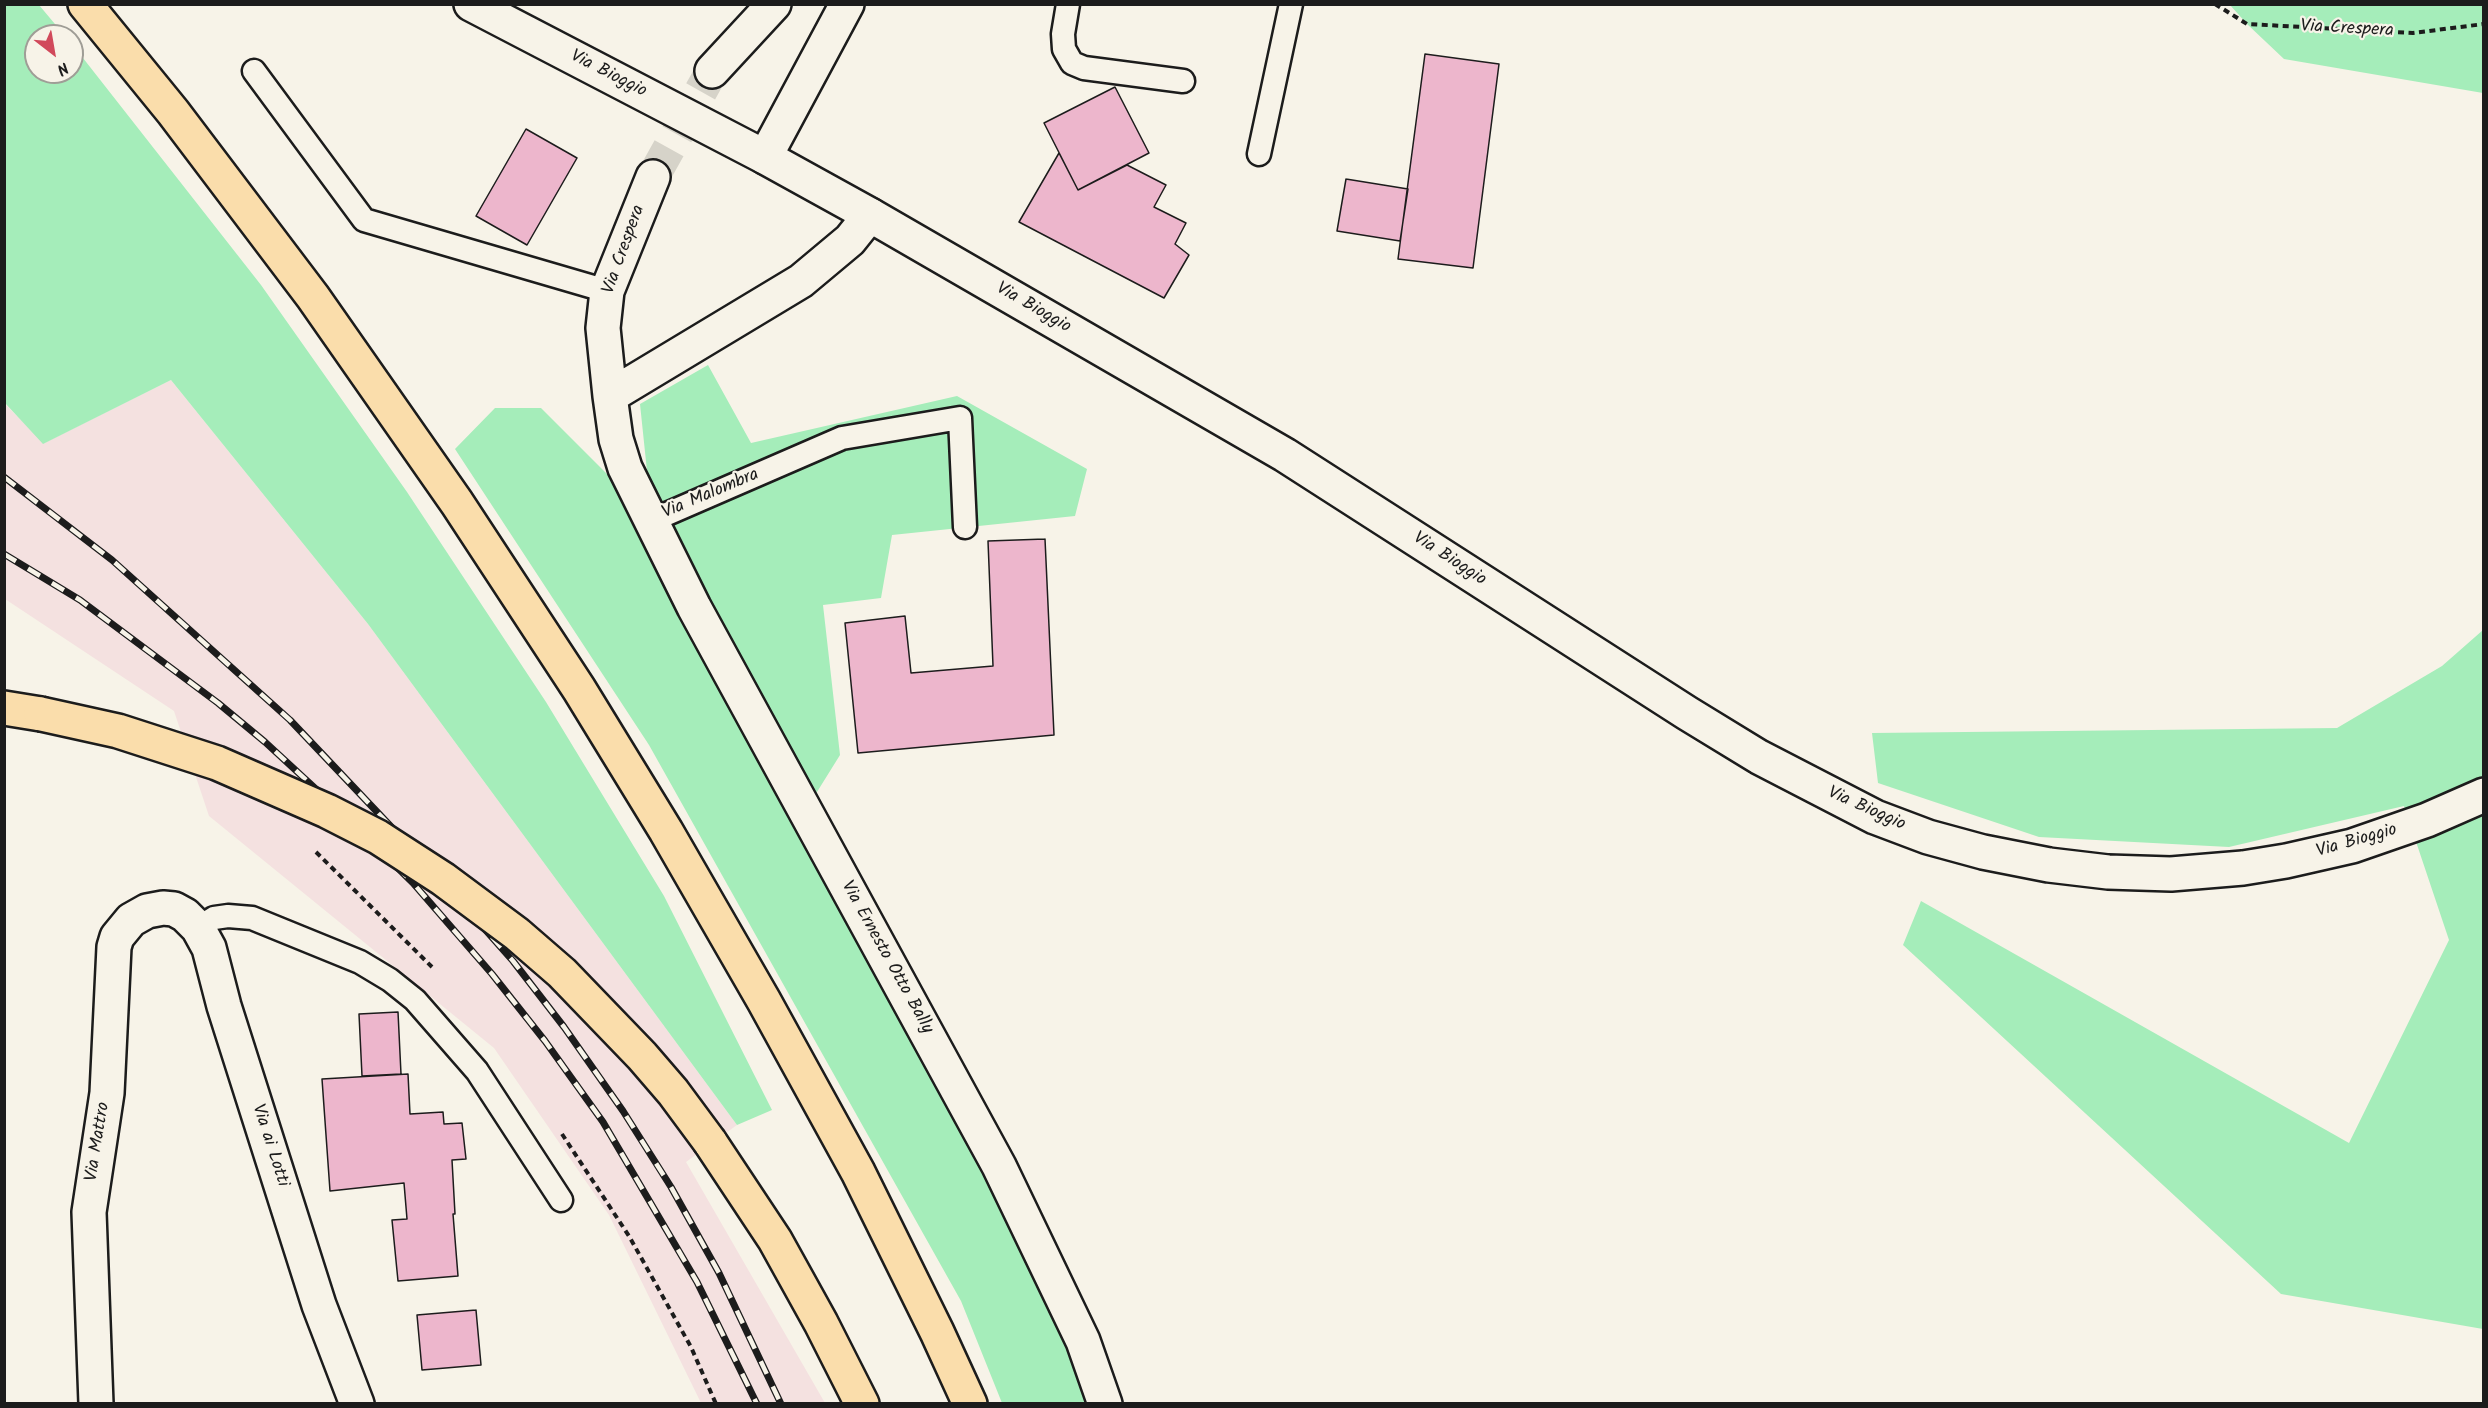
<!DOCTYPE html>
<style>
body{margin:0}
#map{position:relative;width:2488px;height:1408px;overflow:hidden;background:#f7f3e8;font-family:Kalam,sans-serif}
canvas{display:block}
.frame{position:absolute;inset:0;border:6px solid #1c1c1c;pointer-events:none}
.north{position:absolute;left:24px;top:24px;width:60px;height:60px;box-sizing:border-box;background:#f7f3e8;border:2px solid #9f9d96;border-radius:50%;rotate:149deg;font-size:16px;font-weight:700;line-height:24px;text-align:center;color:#1c1c1c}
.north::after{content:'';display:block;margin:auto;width:21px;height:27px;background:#d1495b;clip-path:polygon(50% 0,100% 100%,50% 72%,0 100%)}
</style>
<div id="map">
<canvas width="2488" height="1408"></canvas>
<div class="frame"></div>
<div class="north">N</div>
</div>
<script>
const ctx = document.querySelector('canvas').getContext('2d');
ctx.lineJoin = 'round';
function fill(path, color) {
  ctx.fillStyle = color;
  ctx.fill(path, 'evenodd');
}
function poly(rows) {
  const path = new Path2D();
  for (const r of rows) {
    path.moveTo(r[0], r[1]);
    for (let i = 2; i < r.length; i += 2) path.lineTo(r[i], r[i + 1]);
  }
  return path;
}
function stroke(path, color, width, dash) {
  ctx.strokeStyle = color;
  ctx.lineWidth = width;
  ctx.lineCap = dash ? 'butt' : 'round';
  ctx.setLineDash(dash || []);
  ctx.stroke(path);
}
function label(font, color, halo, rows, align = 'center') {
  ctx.font = font + ' Kalam,sans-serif';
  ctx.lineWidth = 4.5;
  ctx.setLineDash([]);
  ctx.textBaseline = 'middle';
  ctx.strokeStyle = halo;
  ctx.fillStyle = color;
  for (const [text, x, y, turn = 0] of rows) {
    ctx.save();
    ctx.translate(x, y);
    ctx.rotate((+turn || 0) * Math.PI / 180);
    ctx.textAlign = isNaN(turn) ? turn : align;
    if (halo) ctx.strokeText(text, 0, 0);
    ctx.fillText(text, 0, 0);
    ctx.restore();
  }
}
fill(poly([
 [171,380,368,624,737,1125,686,1162,825,1403,701,1403,609,1215,494,1048,209,816,174,711,5,599,4,403,44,443]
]), '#f4e1e0');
fill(poly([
 [5,4,39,5,65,36,36,36,36,72,72,72,72,44,261,285,407,492,546,702,664,896,772,1110,737,1125,368,624,171,380,43,444,5,403],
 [2230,5,2483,5,2483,93,2284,59,2247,24],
 [708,365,751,443,957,396,1087,469,1075,516,892,535,881,598,823,605,840,755,807,808,1108,1403,1002,1403,961,1301,649,745,455,449,495,408,541,408,652,519,640,404],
 [2483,630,2483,1329,2281,1294,1903,945,1921,901,2349,1143,2449,940,2404,806,2229,847,2039,837,1878,783,1872,733,2337,728,2442,666]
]), '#a5edba');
const building = poly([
 [1425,54,1499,64,1473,268,1398,259,1425,54],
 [1115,87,1149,153,1078,190,1044,123,1115,87],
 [526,129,577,158,527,245,476,216,526,129],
 [1059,153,1078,190,1127,165,1166,185,1154,207,1186,223,1175,244,1189,255,1164,298,1019,222,1059,153],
 [1346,179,1408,189,1400,241,1337,231,1346,179],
 [1045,539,1054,735,858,753,845,623,905,616,911,673,993,666,988,541,1045,539],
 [398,1012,401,1074,362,1076,359,1014,398,1012],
 [408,1074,410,1114,443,1112,444,1124,462,1123,466,1159,452,1160,455,1214,453,1214,458,1276,398,1281,392,1220,407,1219,404,1183,330,1191,322,1079,408,1074],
 [476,1310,481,1365,422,1370,417,1315,476,1310]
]);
fill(building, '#edb6cc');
stroke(building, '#1c1c1c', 1.5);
stroke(poly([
 [653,177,712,71]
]), '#d6d3c9', 33, [33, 16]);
const service = poly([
 [1068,4,1063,34,1064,49,1072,63,1084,68,1183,81],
 [254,71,364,220,607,291],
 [1259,154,1291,4],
 [653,520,842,438,960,418,965,527],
 [198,928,214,918,228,916,252,918,360,962,390,980,415,1000,477,1071,561,1200]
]);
const minor = poly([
 [712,71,774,4],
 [765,157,847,4],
 [870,215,850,240,801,281,610,396,616,439,625,468,694,607,999,1166,1083,1341,1105,1404],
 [610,396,603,328,607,291,653,177],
 [96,1404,89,1212,107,1093,114,947,117,937,131,920,147,911,163,908,174,909,185,915,198,928,209,948,224,1006,319,1305,357,1404]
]);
const secondary = poly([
 [471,4,765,157,870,215,1285,455,1687,713,1759,757,1875,817,1928,837,1983,852,2049,865,2108,872,2171,874,2243,868,2286,861,2352,846,2427,820,2484,795]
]);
const trunk = poly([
 [85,4,173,112,313,297,457,503,579,689,666,831,764,1001,858,1172,937,1332,970,1404],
 [4,708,41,714],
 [710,1142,775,1240,821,1323,862,1404]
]);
stroke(service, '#1c1c1c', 27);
stroke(minor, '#1c1c1c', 38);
stroke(secondary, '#1c1c1c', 38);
stroke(trunk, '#1c1c1c', 38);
stroke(poly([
 [2215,4,2247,24,2413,33,2484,24],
 [316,852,432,967],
 [562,1134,629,1236,691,1347,716,1404]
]), '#1c1c1c', 4, [6, 4.5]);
stroke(service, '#f7f3e8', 22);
stroke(minor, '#f7f3e8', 33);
stroke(secondary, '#f7f3e8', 33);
stroke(trunk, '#faddab', 33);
const rail = poly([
 [4,477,112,560,290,720,434,872,513,961,564,1027,623,1111,671,1187,719,1273,781,1404],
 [4,554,80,600,218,703,265,742,342,813,413,883,492,974,545,1041,603,1122,697,1282,757,1404]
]);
stroke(rail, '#1c1c1c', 7);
stroke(rail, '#f7f3e8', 4.5, [14]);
const trunkBridge = poly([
 [41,714,118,731,217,763,327,811,378,837,443,879,517,934,562,973,642,1056,673,1092,710,1142]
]);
stroke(trunkBridge, '#1c1c1c', 38, []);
stroke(trunkBridge, '#faddab', 33);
label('18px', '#1c1c1c', '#f7f3e8', [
 ["Via Crespera",2347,30,3],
 ["Via Bioggio",608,75,27],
 ["Via Crespera",625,250,-70],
 ["Via Bioggio",1033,309,30],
 ["Via Malombra",711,495,-23],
 ["Via Bioggio",1449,560,33],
 ["Via Bioggio",1866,810,24],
 ["Via Bioggio",2357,842,-16],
 ["Via Ernesto Otto Bally",886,958,61],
 ["Via Mattro",99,1142,-81],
 ["Via ai Lotti",269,1146,72]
]);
</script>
